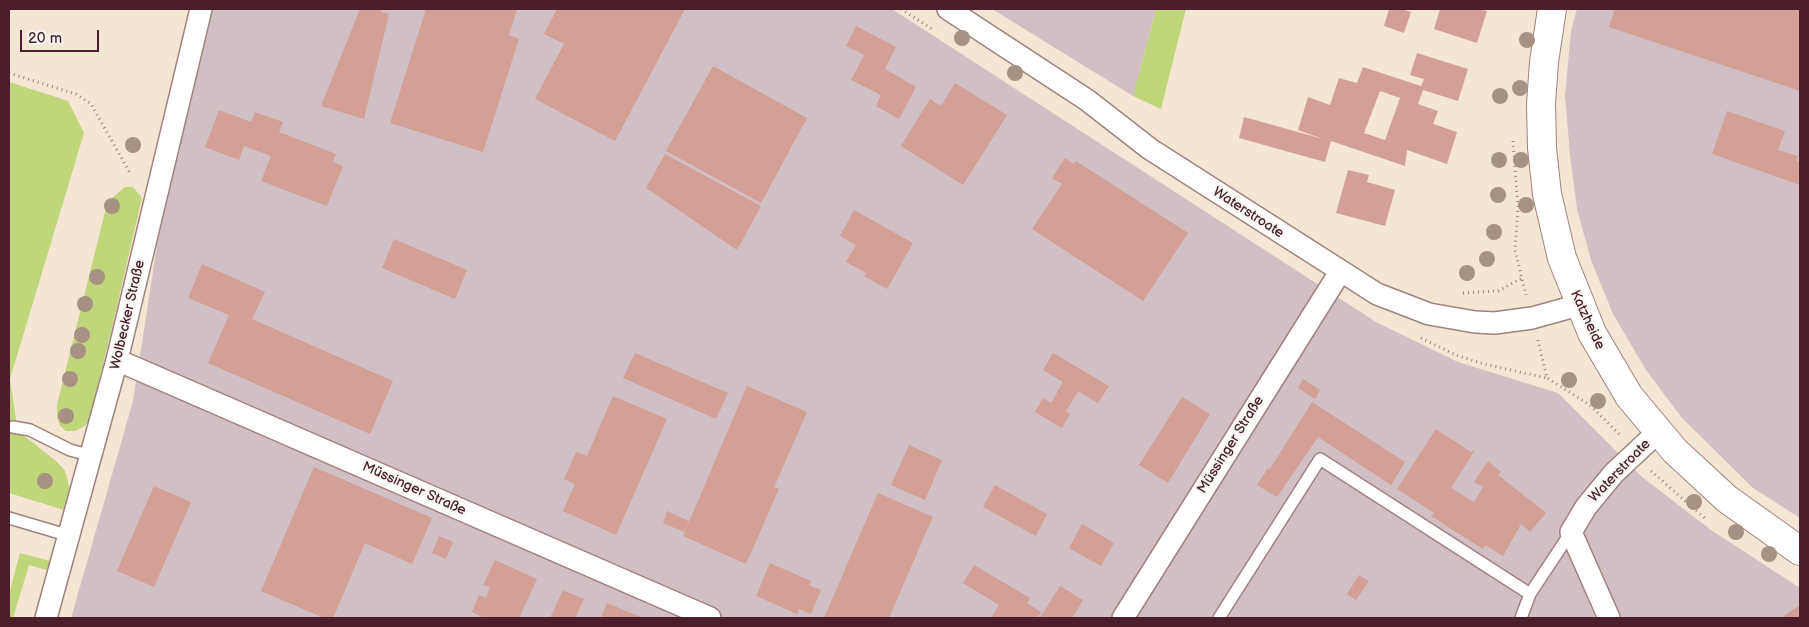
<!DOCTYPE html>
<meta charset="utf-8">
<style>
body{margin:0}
#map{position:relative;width:1809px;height:627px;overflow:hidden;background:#f5e5d3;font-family:"Balsamiq Sans",sans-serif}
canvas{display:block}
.frame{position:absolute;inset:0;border:10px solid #4a1f2b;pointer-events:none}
.scale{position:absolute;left:20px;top:30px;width:79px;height:22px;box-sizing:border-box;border:2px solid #4a1f2b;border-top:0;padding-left:6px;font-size:15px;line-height:18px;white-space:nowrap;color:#4a1f2b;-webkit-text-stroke:4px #f6f6f2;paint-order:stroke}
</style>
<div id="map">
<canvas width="1809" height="627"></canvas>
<div class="frame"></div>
<div class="scale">20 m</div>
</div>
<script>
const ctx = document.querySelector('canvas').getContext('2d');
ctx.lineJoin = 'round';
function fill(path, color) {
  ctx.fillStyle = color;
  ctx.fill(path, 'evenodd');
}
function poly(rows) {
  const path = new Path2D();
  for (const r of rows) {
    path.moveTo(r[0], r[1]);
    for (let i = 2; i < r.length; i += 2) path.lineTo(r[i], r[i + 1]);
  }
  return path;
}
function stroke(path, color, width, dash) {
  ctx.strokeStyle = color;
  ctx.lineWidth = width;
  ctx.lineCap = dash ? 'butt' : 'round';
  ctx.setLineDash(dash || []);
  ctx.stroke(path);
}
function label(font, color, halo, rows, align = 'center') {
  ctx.font = font + ' "Balsamiq Sans",sans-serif';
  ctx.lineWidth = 4.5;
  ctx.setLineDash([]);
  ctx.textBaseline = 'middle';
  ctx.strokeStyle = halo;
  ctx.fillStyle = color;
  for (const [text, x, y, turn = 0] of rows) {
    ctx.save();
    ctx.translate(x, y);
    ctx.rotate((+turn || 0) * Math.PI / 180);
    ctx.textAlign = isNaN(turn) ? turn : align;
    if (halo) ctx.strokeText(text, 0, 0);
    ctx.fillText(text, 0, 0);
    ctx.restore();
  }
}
fill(poly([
 [209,9,892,9,1376,322,1458,362,1558,393,1642,477,1711,530,1800,588,1800,618,71,618,133,401,173,142],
 [992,9,1156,9,1133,96],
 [1577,9,1800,9,1800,518,1753,488,1682,418,1646,370,1613,314,1591,260,1577,209,1570,155,1565,96,1571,31]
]), '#d2bec5');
fill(poly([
 [1156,9,1186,9,1161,109,1133,96],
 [9,82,68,101,84,133,10,379,16,419,11,433,22,435,31,441,57,462,65,471,70,490,64,510,9,493],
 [125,187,133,187,142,198,111,332,89,421,83,427,75,431,66,431,60,426,57,417,57,405,106,208,111,199],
 [20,553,50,561,47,570,29,565,13,618,9,618,9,594]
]), '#bfd67a');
fill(poly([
 [360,9,382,9,381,12,389,14,364,119,321,106],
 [426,9,517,9,509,35,519,39,483,152,390,123],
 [557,9,685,9,615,141,535,99,564,44,544,34],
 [1389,9,1401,9,1411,12,1404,33,1384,26],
 [1440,9,1480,9,1487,11,1477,43,1434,29],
 [1615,9,1800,9,1800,91,1609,27],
 [856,26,896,47,885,69,916,87,899,119,876,106,881,95,851,80,864,55,846,46],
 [1417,53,1468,69,1458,101,1423,90,1418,104,1438,111,1433,124,1457,132,1447,164,1407,150,1405,166,1331,141,1325,162,1239,138,1244,117,1323,139,1298,130,1308,97,1330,105,1339,78,1357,83,1363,67,1421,86,1424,79,1410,75],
 [1380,91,1400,98,1385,140,1364,133],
 [713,66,807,118,761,203,666,151],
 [955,83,1007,115,963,185,901,146,930,99,941,106],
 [219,110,251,122,255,112,283,122,279,132,336,154,333,162,343,166,327,206,261,181,271,156,244,146,239,160,205,147],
 [1727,111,1785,131,1778,150,1798,156,1796,161,1800,162,1800,185,1712,154],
 [665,154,761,206,737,250,646,188],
 [1065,158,1074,164,1076,161,1188,233,1143,301,1032,229,1062,184,1052,178],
 [1348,170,1369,175,1367,182,1395,190,1385,226,1336,213],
 [854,210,913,243,887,289,864,276,866,273,846,262,856,245,840,236],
 [394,239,467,270,455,299,382,268],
 [202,264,265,292,252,319,393,381,370,434,208,363,229,315,188,298],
 [635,353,728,393,716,419,623,378],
 [1053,353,1109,386,1098,403,1078,391,1066,412,1070,414,1062,428,1035,412,1043,398,1051,403,1063,382,1043,370],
 [1303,379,1320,390,1315,399,1298,388],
 [747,386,807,412,774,487,779,489,746,564,683,536],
 [613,396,667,419,616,535,563,511,575,484,564,479,576,452,587,456],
 [1182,397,1210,414,1168,483,1139,465],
 [1312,402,1405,462,1391,485,1318,437,1277,497,1257,485,1268,468,1270,469],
 [1436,429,1471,452,1475,450,1451,488,1474,502,1483,487,1474,482,1488,461,1501,472,1498,475,1546,513,1530,532,1521,524,1503,556,1485,545,1483,549,1431,516,1434,513,1397,489],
 [909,445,942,460,925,500,891,485],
 [314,467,432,518,412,564,365,543,333,618,324,618,261,591],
 [995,485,1047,514,1036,536,983,507],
 [154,486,191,502,154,587,117,571],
 [878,493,933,517,927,530,889,618,824,618],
 [667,511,689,521,684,532,663,523],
 [1082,524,1114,543,1101,566,1069,548],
 [439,536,453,542,446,559,432,553],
 [495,560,537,579,519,618,484,618,472,612,479,595,486,598,490,587,483,585],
 [770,563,811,581,809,585,821,590,811,614,799,609,797,614,756,596],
 [974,565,1030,598,1027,603,1041,612,1038,618,991,618,999,605,963,583],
 [1359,575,1369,581,1356,600,1347,594],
 [1060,586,1083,600,1072,618,1040,618],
 [563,590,584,599,575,618,550,618],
 [607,603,643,618,601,618],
 [1800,605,1800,618,1781,618]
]), '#d2a094');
const service = poly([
 [13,427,30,430,70,450,92,456],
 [9,518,70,536],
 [1219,618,1320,459,1530,594],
 [1521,618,1530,594,1571,532]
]);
const minor = poly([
 [948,9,1087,100,1150,149,1377,294,1429,314,1475,322,1495,323,1532,318,1579,305],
 [117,360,710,618],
 [46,618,117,360,201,9],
 [1123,618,1340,272],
 [1609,618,1571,532,1586,507,1614,473,1658,432]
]);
const tertiary = poly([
 [1552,9,1544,62,1541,104,1542,148,1547,194,1562,258,1592,333,1629,396,1675,451,1727,499,1800,551]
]);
stroke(service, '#a0827f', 14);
stroke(minor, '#a0827f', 24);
stroke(tertiary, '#a0827f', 30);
stroke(poly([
 [901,9,932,29],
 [9,73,76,94,91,104,130,173],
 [1513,141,1518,207,1515,250,1526,295],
 [1463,293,1498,291,1522,278],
 [1421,338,1456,355,1484,364,1547,378],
 [1538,340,1547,378,1590,405,1621,436],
 [1651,471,1707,520]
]), '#a0827f', 3, [1, 4]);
stroke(service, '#fff', 11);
stroke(minor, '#fff', 21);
stroke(tertiary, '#fff', 28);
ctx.fillStyle = '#a79182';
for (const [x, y] of [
 [962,38],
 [1527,40],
 [1015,73],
 [1520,88],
 [1500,96],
 [133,145],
 [1499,160],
 [1521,160],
 [1498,195],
 [1526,205],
 [112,206],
 [1494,232],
 [1487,259],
 [1467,273],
 [97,277],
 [85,304],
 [82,335],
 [78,351],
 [70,379],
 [1569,380],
 [1598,401],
 [66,416],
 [45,481],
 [1694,502],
 [1736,532],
 [1769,554]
]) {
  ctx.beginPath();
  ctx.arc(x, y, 8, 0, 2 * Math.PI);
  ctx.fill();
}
label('14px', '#4a1f2b', '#f6f6f2', [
 ["Waterstroate",1248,213,33],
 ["Wolbecker Straße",128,315,-77],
 ["Katzheide",1587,320,65],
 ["Müssinger Straße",1231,445,-58],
 ["Waterstroate",1620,471,-46],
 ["Müssinger Straße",414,489,24]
]);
</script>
